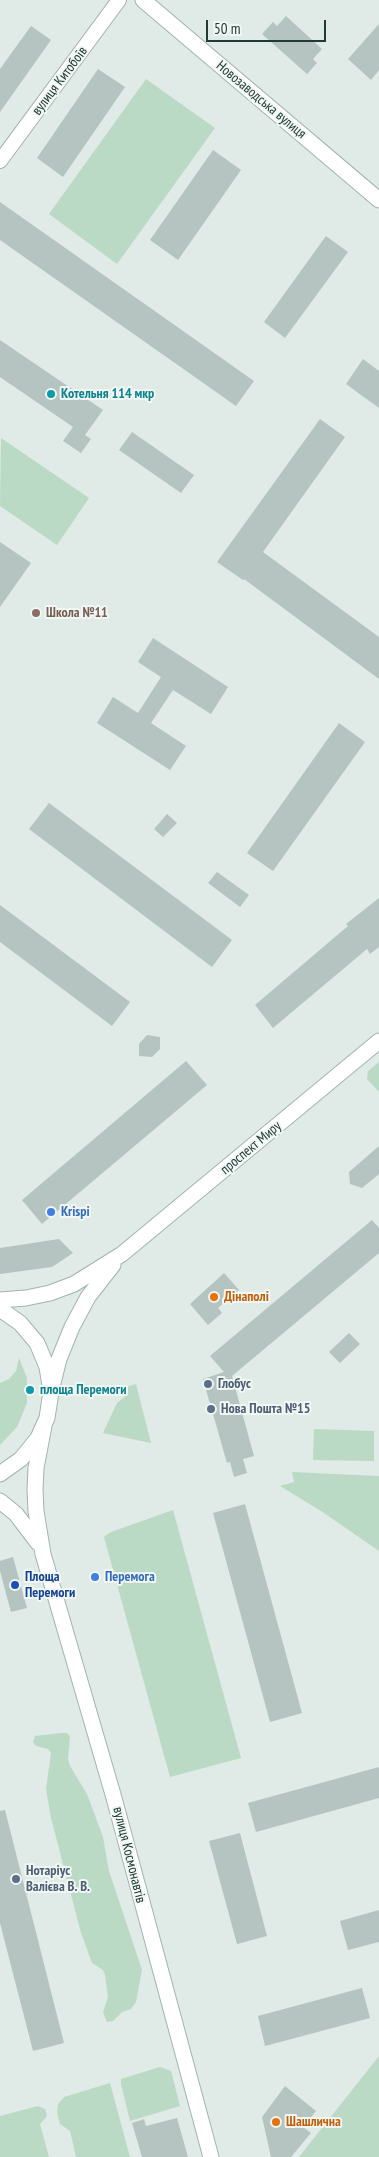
<!DOCTYPE html>
<meta charset="utf-8">
<style>
body{margin:0}
#map{position:relative;width:379px;height:2157px;overflow:hidden;background:#e0eae6;font-family:"PT Sans Narrow",sans-serif}
canvas{display:block}
.scale{position:absolute;left:206px;top:20px;width:120px;height:22px;box-sizing:border-box;border:2px solid #223935;border-top:0;padding-left:6px;font-size:15px;line-height:18px;white-space:nowrap;color:#223935;-webkit-text-stroke:4px #f0f7f4;paint-order:stroke}
</style>
<div id="map">
<canvas width="379" height="2157"></canvas>
<div class="scale">50 m</div>
</div>
<script>
const ctx = document.querySelector('canvas').getContext('2d');
ctx.lineJoin = 'round';
function fill(path, color) {
  ctx.fillStyle = color;
  ctx.fill(path, 'evenodd');
}
function poly(rows) {
  const path = new Path2D();
  for (const r of rows) {
    path.moveTo(r[0], r[1]);
    for (let i = 2; i < r.length; i += 2) path.lineTo(r[i], r[i + 1]);
  }
  return path;
}
function stroke(path, color, width, dash) {
  ctx.strokeStyle = color;
  ctx.lineWidth = width;
  ctx.lineCap = dash ? 'butt' : 'round';
  ctx.setLineDash(dash || []);
  ctx.stroke(path);
}
function label(font, color, halo, rows, align = 'center') {
  ctx.font = font + ' "PT Sans Narrow",sans-serif';
  ctx.lineWidth = 4;
  ctx.setLineDash([]);
  ctx.textBaseline = 'middle';
  ctx.strokeStyle = halo;
  ctx.fillStyle = color;
  for (const [text, x, y, turn = 0] of rows) {
    ctx.save();
    ctx.translate(x, y);
    ctx.rotate((+turn || 0) * Math.PI / 180);
    ctx.textAlign = isNaN(turn) ? turn : align;
    if (halo) ctx.strokeText(text, 0, 0);
    ctx.fillText(text, 0, 0);
    ctx.restore();
  }
}
fill(poly([
 [146,79,215,128,117,264,49,214],
 [1,438,89,498,57,545,0,506],
 [379,1062,379,1092,367,1079,368,1071],
 [19,1358,27,1378,27,1403,17,1427,0,1445,0,1383,9,1379,16,1371],
 [136,1384,151,1443,103,1433,117,1403,128,1394,126,1387],
 [314,1429,374,1431,374,1461,313,1460],
 [292,1472,379,1476,379,1551,321,1511,280,1486,294,1482],
 [173,1510,241,1758,170,1777,104,1537,111,1532],
 [61,1733,67,1733,70,1737,68,1759,70,1766,87,1794,103,1837,109,1871,142,1970,136,2002,131,2009,122,2012,113,2021,107,2022,103,2012,108,1997,105,1975,103,1970,92,1963,81,1933,51,1818,46,1789,51,1753,48,1749,36,1746,33,1742,35,1736],
 [379,2056,379,2157,299,2157],
 [160,2067,171,2071,180,2106,130,2121,121,2084,121,2079],
 [110,2083,130,2157,76,2157,70,2131,60,2124,57,2112,58,2104,64,2097],
 [38,2106,45,2109,47,2116,40,2124,49,2157,0,2157,0,2116]
]), '#badac6');
fill(poly([
 [286,16,322,49,313,59,317,63,307,74,262,34,273,22,277,26],
 [379,24,379,70,371,80,348,59],
 [31,26,51,40,0,112,0,69],
 [98,69,125,87,63,177,37,158],
 [213,150,241,170,178,260,150,240],
 [0,202,254,381,236,406,0,240],
 [326,236,348,252,285,338,264,322],
 [0,340,103,410,85,435,91,439,81,453,63,441,73,427,0,377],
 [363,359,379,371,379,408,346,384],
 [320,419,345,437,263,552,379,637,379,679,244,579,243,580,217,562],
 [132,432,194,475,181,493,119,450],
 [0,542,31,563,0,607],
 [153,638,228,687,211,714,173,690,151,723,186,746,170,770,97,723,113,697,138,713,161,677,138,662],
 [339,723,365,742,273,871,247,853],
 [49,803,232,940,212,967,29,829],
 [167,814,177,823,163,837,154,829],
 [217,872,249,895,240,907,208,883],
 [379,898,379,947,370,954,367,949,273,1028,255,1005,348,926,346,924],
 [0,905,130,1002,112,1026,0,942],
 [147,1035,160,1037,160,1049,152,1057,139,1056,139,1044],
 [186,1061,207,1085,42,1224,22,1200],
 [379,1146,379,1174,362,1188,350,1184,349,1172],
 [372,1220,379,1228,379,1253,232,1376,254,1456,243,1459,247,1473,234,1477,230,1462,227,1463,203,1379,224,1372,210,1356],
 [59,1239,73,1253,52,1267,0,1274,0,1248],
 [224,1273,239,1290,218,1308,222,1313,208,1325,190,1304],
 [349,1333,360,1344,340,1363,329,1352],
 [245,1504,302,1713,270,1722,213,1513],
 [13,1557,27,1608,11,1612,0,1571,0,1561],
 [379,1767,379,1798,256,1832,248,1803],
 [5,1810,64,2043,33,2051,0,1923,0,1811],
 [240,1833,267,1936,237,1944,209,1841],
 [379,1910,379,1942,348,1950,340,1921],
 [362,1988,370,2018,265,2046,258,2016],
 [285,2086,316,2111,303,2127,311,2133,291,2157,271,2157,262,2117],
 [177,2118,188,2157,142,2157,132,2123,144,2119,146,2126]
]), '#b5c4c0');
const street = poly([
 [0,161,119,0]
]);
const secondary = poly([
 [143,0,379,200],
 [0,1300,26,1298,50,1293,74,1284,122,1254,379,1041],
 [0,1309,20,1323,37,1343,47,1367,51,1392,47,1418,38,1438,21,1459,0,1474],
 [53,1383,59,1359,72,1327,88,1297,113,1265],
 [44,1426,36,1468,35,1490,36,1511,43,1554,114,1798,211,2157],
 [0,1501,16,1514,38,1543]
]);
stroke(street, '#a3b1ad', 16);
stroke(secondary, '#a0b5b0', 17);
stroke(street, '#fff', 14);
stroke(secondary, '#fff', 15);
for (const [x, y, r, color] of [
 [51,394,5,"#0f9aa8"],
 [36,613,5,"#8d6e63"],
 [51,1212,5,"#3f7fe0"],
 [214,1297,5,"#e8710a"],
 [208,1384,5,"#5c6f8a"],
 [30,1390,5,"#0f9aa8"],
 [211,1409,5,"#5c6f8a"],
 [95,1577,5,"#3f7fe0"],
 [15,1585,5,"#1a4fb4"],
 [16,1879,5,"#5c6f8a"],
 [276,2122,5,"#e8710a"]
]) {
  const dot = new Path2D();
  dot.arc(x, y, r, 0, 2 * Math.PI);
  ctx.fillStyle = color;
  ctx.fill(dot);
  stroke(dot, '#f0f7f4', 2);
}
label('14px', '#223935', '#f0f7f4', [
 ["вулиця Китобоїв",60,81,-53],
 ["Новозаводська вулиця",261,100,40],
 ["проспект Миру",251,1148,-40],
 ["вулиця Космонавтів",129,1855,76]
]);
label('bold 14px', '#0d838f', '#f0f7f4', [
 ["Котельня 114 мкр",61,394],
 ["площа Перемоги",40,1390]
], 'left');
label('bold 14px', '#785e54', '#f0f7f4', [
 ["Школа №11",46,613]
], 'left');
label('bold 14px', '#366cbe', '#f0f7f4', [
 ["Krispi",61,1212],
 ["Перемога",105,1577]
], 'left');
label('bold 14px', '#c56008', '#f0f7f4', [
 ["Дінаполі",224,1297],
 ["Шашлична",286,2122]
], 'left');
label('bold 14px', '#4e5e75', '#f0f7f4', [
 ["Глобус",218,1384],
 ["Нова Пошта №15",221,1409],
 ["Нотаріус",26,1871],
 ["Валієва В. В.",26,1887]
], 'left');
label('bold 14px', '#164399', '#f0f7f4', [
 ["Площа",25,1577],
 ["Перемоги",25,1593]
], 'left');
</script>
